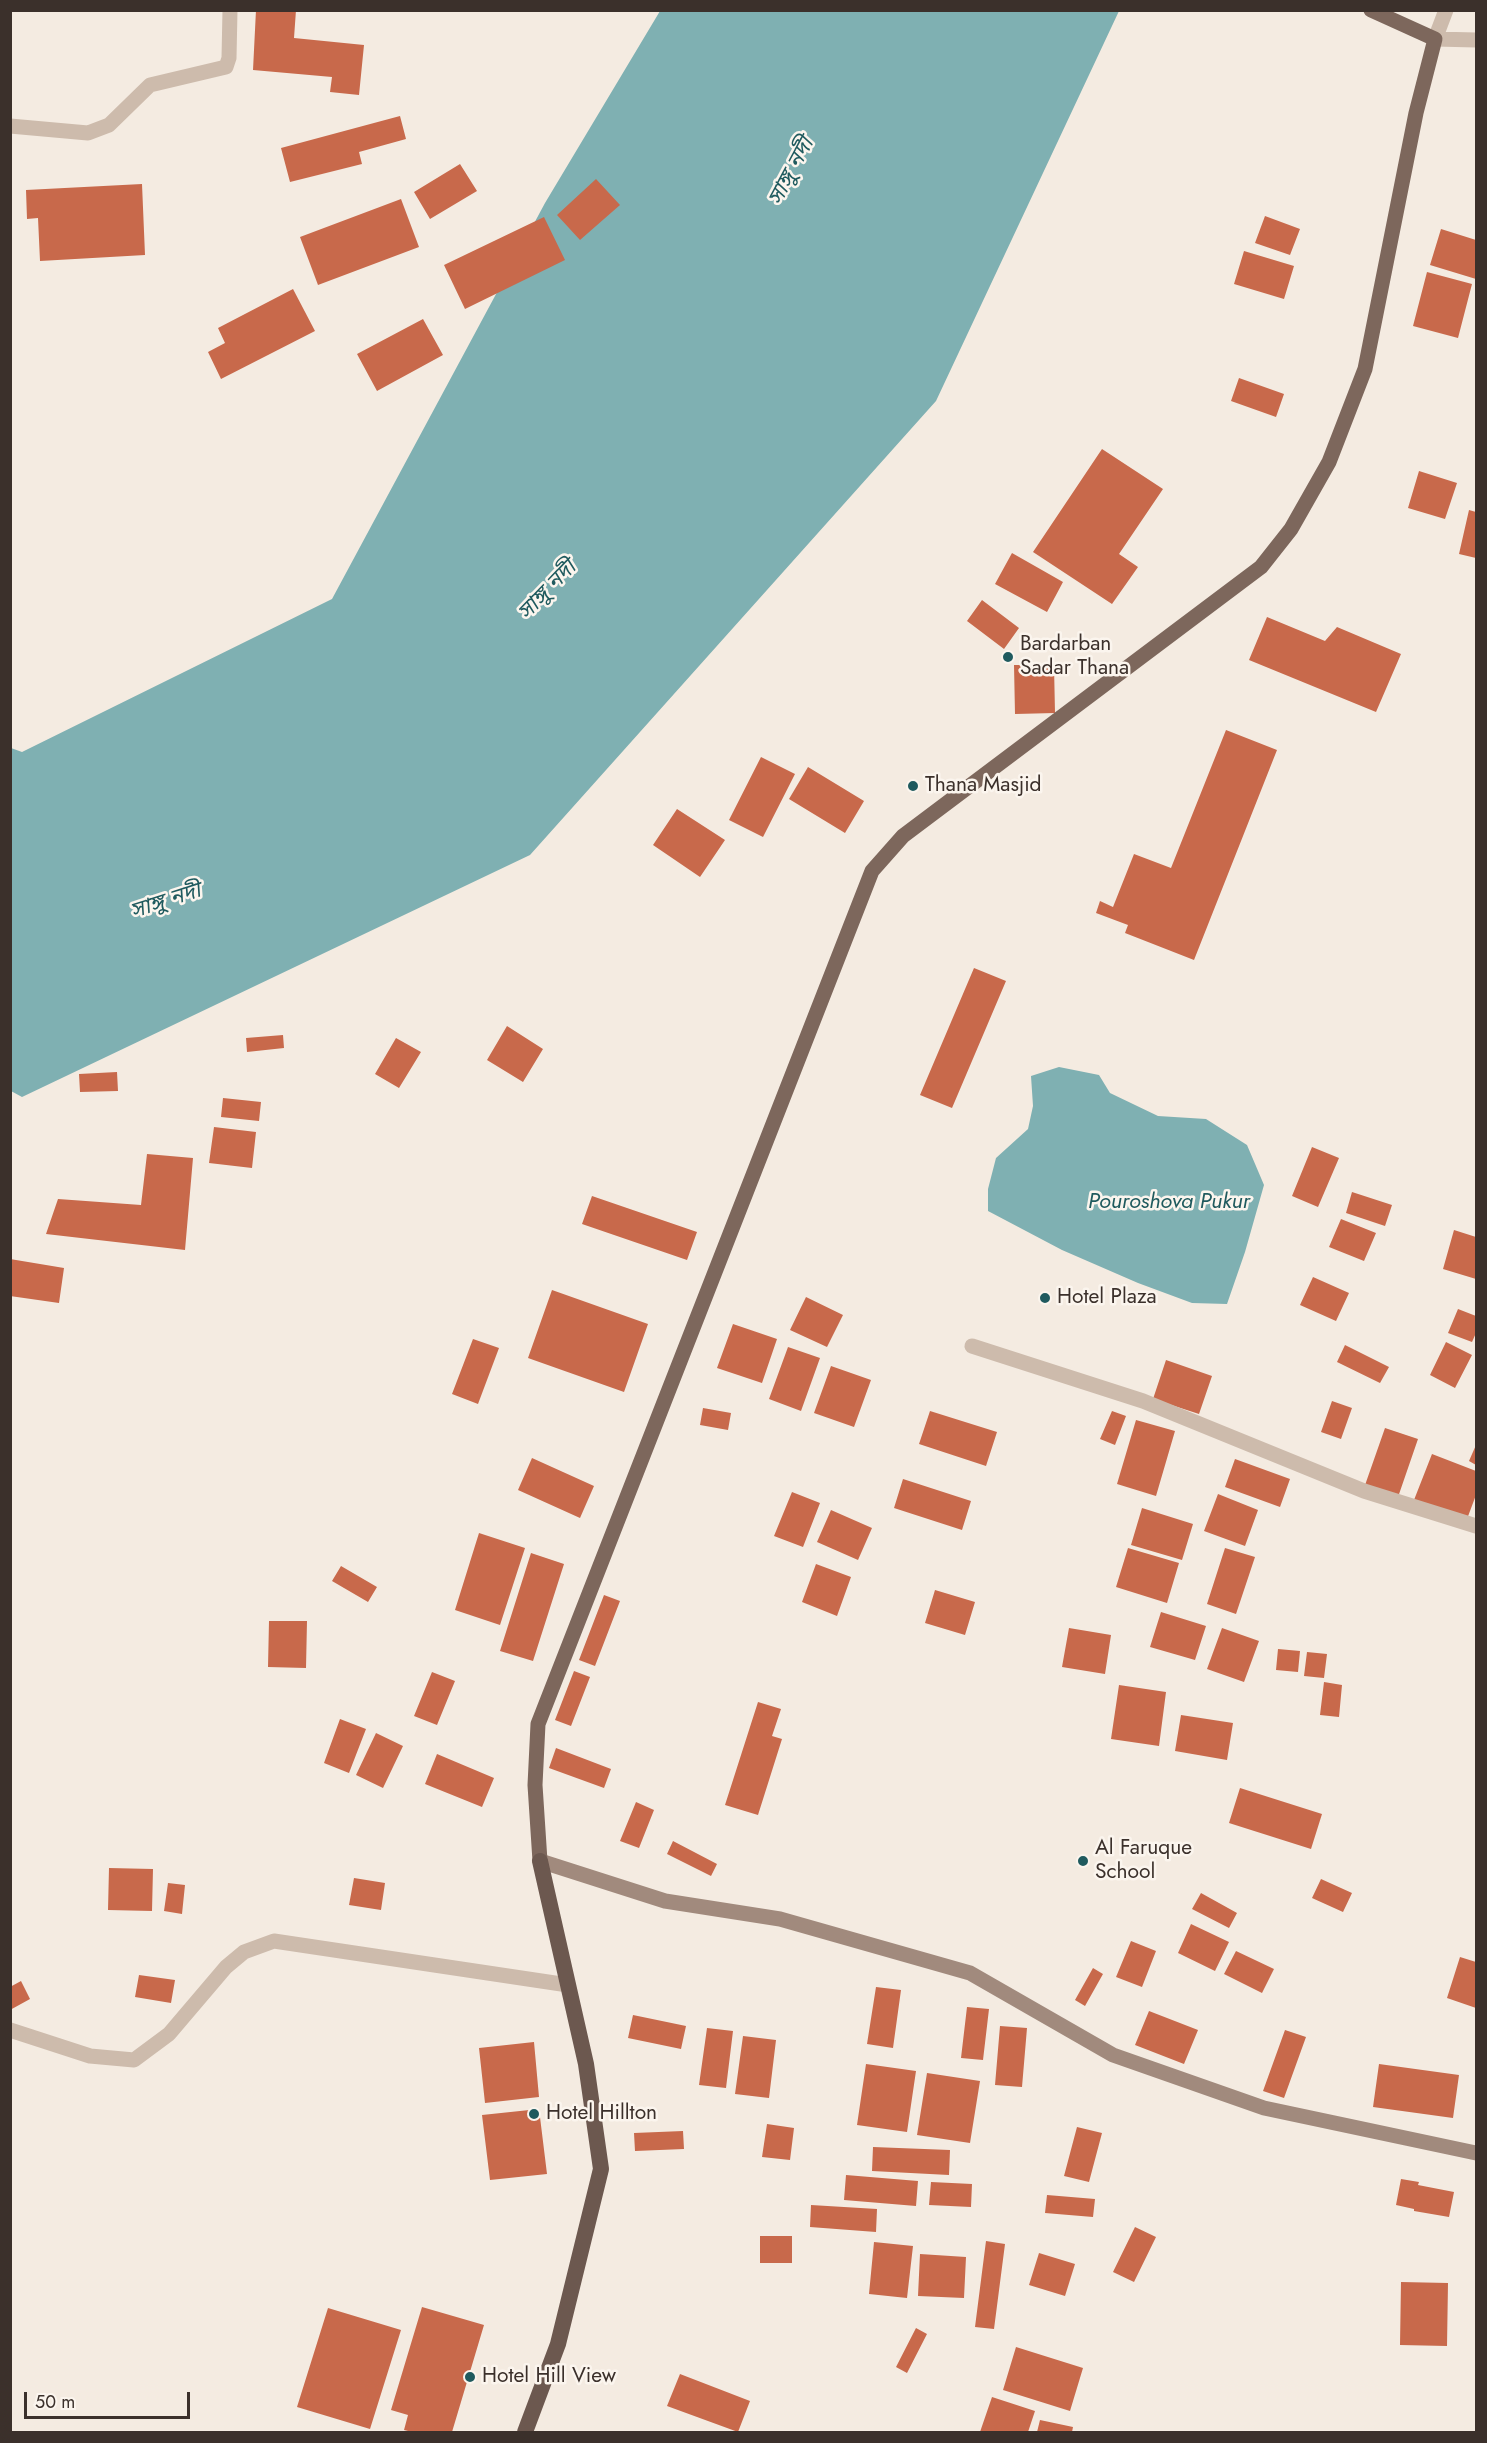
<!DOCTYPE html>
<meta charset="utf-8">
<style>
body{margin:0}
#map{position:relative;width:1487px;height:2443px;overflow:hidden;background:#f4ebe1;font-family:Jost,sans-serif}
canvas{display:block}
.frame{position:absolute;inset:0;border:12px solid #3b302b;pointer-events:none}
.scale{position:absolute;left:24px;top:2392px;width:166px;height:27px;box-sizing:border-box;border:3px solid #3b302b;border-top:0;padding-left:8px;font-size:18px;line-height:21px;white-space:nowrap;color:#3b302b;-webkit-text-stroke:4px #fbf5ee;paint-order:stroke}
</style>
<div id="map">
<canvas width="1487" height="2443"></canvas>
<div class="frame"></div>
<div class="scale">50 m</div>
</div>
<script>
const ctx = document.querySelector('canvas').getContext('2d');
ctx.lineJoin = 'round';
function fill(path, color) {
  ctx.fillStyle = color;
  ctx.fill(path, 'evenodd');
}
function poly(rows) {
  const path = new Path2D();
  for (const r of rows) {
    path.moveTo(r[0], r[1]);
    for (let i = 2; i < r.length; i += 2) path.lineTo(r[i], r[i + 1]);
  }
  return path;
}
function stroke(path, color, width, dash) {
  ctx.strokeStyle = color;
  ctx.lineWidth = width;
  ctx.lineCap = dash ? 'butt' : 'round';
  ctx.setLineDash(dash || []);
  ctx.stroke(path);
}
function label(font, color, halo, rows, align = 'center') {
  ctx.font = font + ' Jost,"Noto Sans Bengali",sans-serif';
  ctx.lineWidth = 5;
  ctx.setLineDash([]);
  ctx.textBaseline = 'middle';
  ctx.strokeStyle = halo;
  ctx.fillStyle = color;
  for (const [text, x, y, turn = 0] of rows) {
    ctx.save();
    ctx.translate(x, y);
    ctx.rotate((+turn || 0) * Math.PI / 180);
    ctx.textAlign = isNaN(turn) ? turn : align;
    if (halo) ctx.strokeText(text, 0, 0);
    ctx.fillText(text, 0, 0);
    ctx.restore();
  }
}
fill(poly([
 [660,11,1119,11,936,401,530,855,22,1097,11,1091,11,748,22,752,332,599,545,203],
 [1059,1067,1099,1075,1110,1093,1158,1116,1206,1119,1247,1145,1264,1185,1245,1252,1227,1304,1192,1303,1138,1283,1062,1250,988,1211,988,1189,996,1158,1028,1129,1033,1106,1031,1076]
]), '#7fb0b2');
fill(poly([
 [256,10,296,10,294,38,364,45,359,95,330,92,332,77,253,70],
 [400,116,406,139,359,152,362,164,290,182,281,148],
 [460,164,477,191,430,219,414,192],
 [596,179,620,205,580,240,557,215],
 [142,184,145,255,40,261,38,218,27,219,26,190],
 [401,199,419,247,318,285,300,237],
 [1265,216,1300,229,1290,255,1255,243],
 [544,217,565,260,465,309,444,265],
 [1441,229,1476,240,1476,279,1430,265],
 [1244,251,1294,266,1284,299,1234,284],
 [1427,272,1472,284,1458,338,1413,326],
 [293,289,315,331,221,379,208,352,225,343,218,328],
 [423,319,443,355,377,391,357,354],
 [1239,378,1284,394,1276,417,1231,401],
 [1102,449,1163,489,1119,554,1138,567,1112,604,1033,552],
 [1419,471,1457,483,1445,519,1408,508],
 [1469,510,1476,512,1476,558,1459,554],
 [1012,553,1063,582,1047,612,995,584],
 [982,600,1019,628,1004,649,967,621],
 [1267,617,1325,641,1337,627,1401,654,1376,712,1249,660],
 [1014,665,1054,665,1055,713,1015,714],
 [1226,730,1277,750,1194,960,1125,933,1128,925,1096,913,1100,901,1113,907,1134,854,1171,868],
 [761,757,795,774,763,837,729,820],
 [808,767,864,801,845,833,789,799],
 [677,809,725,840,700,877,653,845],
 [974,968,1006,981,952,1108,920,1095],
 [507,1026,543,1049,523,1082,487,1060],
 [283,1035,284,1048,247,1052,246,1038],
 [396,1038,421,1052,399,1088,375,1074],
 [117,1072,118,1091,80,1092,79,1074],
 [223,1098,261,1102,259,1121,221,1117],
 [214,1127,256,1132,252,1168,209,1163],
 [1312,1147,1339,1158,1318,1207,1292,1196],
 [147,1154,193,1158,185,1250,46,1234,58,1199,141,1205],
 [1352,1192,1392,1205,1385,1226,1346,1213],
 [592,1196,697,1232,687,1260,582,1224],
 [1341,1219,1376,1233,1364,1261,1329,1247],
 [1454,1230,1476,1237,1476,1279,1443,1269],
 [10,1259,64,1268,59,1303,10,1296],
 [1313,1277,1349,1293,1336,1321,1300,1305],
 [552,1290,648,1324,624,1392,528,1358],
 [806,1297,843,1315,827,1347,790,1330],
 [1458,1309,1476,1316,1476,1333,1472,1342,1448,1333],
 [733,1324,777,1339,762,1383,717,1368],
 [473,1339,499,1348,478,1404,452,1394],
 [1446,1342,1472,1355,1455,1388,1430,1375],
 [1345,1345,1389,1367,1380,1383,1337,1362],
 [788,1347,820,1358,801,1411,769,1399],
 [1166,1360,1212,1376,1199,1414,1153,1399],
 [831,1366,871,1380,854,1427,814,1413],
 [1332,1401,1352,1408,1341,1439,1321,1432],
 [703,1408,731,1413,728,1430,700,1425],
 [930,1411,997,1432,986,1466,919,1444],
 [1112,1411,1126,1416,1115,1445,1100,1439],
 [1136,1420,1175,1431,1156,1496,1117,1484],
 [1385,1428,1418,1439,1397,1500,1364,1488],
 [1476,1445,1476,1465,1469,1461],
 [1432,1454,1476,1471,1476,1495,1467,1519,1414,1500],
 [532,1458,594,1486,580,1518,518,1490],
 [1235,1459,1290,1479,1280,1507,1225,1487],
 [903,1479,971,1501,962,1530,894,1508],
 [792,1492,820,1503,803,1547,774,1536],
 [1218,1494,1258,1510,1245,1546,1204,1531],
 [1142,1508,1193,1524,1182,1560,1131,1545],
 [831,1510,872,1528,858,1560,817,1542],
 [479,1533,525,1548,500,1625,455,1610],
 [1128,1548,1179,1563,1167,1603,1116,1587],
 [1225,1548,1255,1557,1236,1614,1207,1604],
 [531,1553,564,1564,533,1661,500,1651],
 [816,1564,851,1577,837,1616,802,1602],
 [341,1566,377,1587,368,1602,332,1581],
 [935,1590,975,1602,965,1635,925,1623],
 [604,1595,620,1601,595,1666,579,1660],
 [1161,1612,1206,1626,1195,1660,1150,1647],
 [269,1621,307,1621,306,1668,268,1667],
 [1069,1628,1111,1635,1105,1674,1062,1667],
 [1222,1628,1259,1641,1244,1682,1207,1669],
 [1278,1649,1300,1651,1298,1672,1276,1670],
 [1307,1652,1327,1654,1324,1678,1304,1676],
 [574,1671,590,1677,571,1726,555,1720],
 [432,1672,455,1681,437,1725,414,1716],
 [1324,1682,1342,1685,1339,1717,1320,1715],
 [1119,1685,1166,1692,1159,1746,1111,1739],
 [758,1702,781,1709,772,1736,782,1739,758,1815,725,1805],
 [1181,1715,1233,1723,1227,1760,1175,1751],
 [340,1719,366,1729,349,1773,324,1763],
 [376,1733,403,1746,383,1788,356,1775],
 [556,1748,611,1769,604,1788,549,1768],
 [437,1754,494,1778,482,1807,425,1784],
 [1240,1788,1322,1814,1311,1849,1229,1823],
 [636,1802,654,1810,639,1848,620,1841],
 [673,1841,717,1864,711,1876,667,1854],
 [109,1868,153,1869,152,1911,108,1910],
 [354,1878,385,1883,381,1910,349,1905],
 [1321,1879,1352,1893,1343,1912,1312,1898],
 [168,1883,185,1885,182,1914,164,1911],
 [1201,1893,1237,1913,1229,1928,1192,1909],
 [1191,1924,1229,1942,1215,1971,1178,1953],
 [1131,1941,1156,1951,1142,1987,1116,1977],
 [1236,1951,1274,1969,1262,1993,1224,1974],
 [1460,1957,1476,1962,1476,2008,1447,1998],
 [1093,1968,1103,1974,1085,2006,1075,2000],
 [139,1975,175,1980,171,2003,135,1997],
 [21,1981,30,1999,10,2010,10,1987],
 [876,1987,901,1990,893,2048,867,2044],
 [967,2007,989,2009,983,2060,961,2058],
 [1149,2011,1198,2030,1184,2064,1135,2045],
 [633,2015,686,2026,681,2049,628,2038],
 [1000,2026,1027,2028,1022,2087,995,2085],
 [707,2028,733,2031,726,2088,699,2085],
 [1285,2030,1306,2037,1284,2098,1263,2091],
 [743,2036,776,2040,769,2098,735,2094],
 [534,2042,539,2097,485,2103,479,2048],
 [866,2064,916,2071,907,2132,857,2125],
 [1379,2064,1459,2075,1453,2118,1373,2107],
 [927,2073,980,2081,970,2143,917,2135],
 [539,2109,547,2174,490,2180,482,2115],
 [767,2124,794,2128,790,2160,762,2157],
 [1077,2127,1102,2133,1089,2182,1064,2176],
 [683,2131,684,2149,635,2151,634,2133],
 [873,2147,950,2150,949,2175,872,2171],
 [846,2175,918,2181,916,2206,844,2200],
 [1401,2179,1419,2182,1418,2185,1454,2192,1449,2217,1414,2211,1414,2209,1396,2205],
 [931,2182,972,2184,971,2207,929,2205],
 [1047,2195,1095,2199,1093,2217,1045,2213],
 [811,2205,877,2209,876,2232,810,2227],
 [1135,2227,1156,2237,1134,2282,1113,2272],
 [760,2236,792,2236,792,2263,760,2263],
 [986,2241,1005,2244,994,2329,975,2327],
 [874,2242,913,2246,907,2298,869,2294],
 [1039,2253,1075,2264,1065,2296,1029,2285],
 [920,2254,966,2257,964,2298,918,2296],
 [1401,2282,1448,2283,1447,2346,1400,2345],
 [422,2307,484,2325,452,2432,412,2432,404,2430,408,2415,391,2410],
 [328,2308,401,2330,370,2429,297,2407],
 [916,2328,927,2334,907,2373,896,2367],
 [1016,2347,1083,2368,1070,2411,1003,2390],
 [680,2374,750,2401,738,2432,667,2406],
 [992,2397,1035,2411,1028,2432,980,2432],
 [1040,2420,1073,2427,1072,2432,1037,2432]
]), '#c8694b');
stroke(poly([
 [1446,10,1435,39,1476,40],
 [10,126,88,133,109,125,150,85,226,67,229,58,230,10],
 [972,1346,1143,1401,1364,1491,1476,1526],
 [10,2030,90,2056,134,2060,169,2034,226,1967,244,1952,274,1941,568,1985]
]), '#cdbbac', 15);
stroke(poly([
 [540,1861,665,1901,780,1919,970,1973,1113,2055,1264,2108,1476,2153]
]), '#a18a7d', 15);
stroke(poly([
 [540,1861,535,1785,538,1724,872,871,903,836,1261,567,1291,529,1329,462,1365,369,1416,113,1435,39,1371,10]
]), '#7d675c', 15);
stroke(poly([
 [525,2432,558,2344,601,2169,586,2064,540,1861]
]), '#6c584f', 16);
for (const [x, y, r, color] of [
 [1008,657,6,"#1f5a5e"],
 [913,786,6,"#1f5a5e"],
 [1045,1298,6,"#1f5a5e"],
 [1083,1861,6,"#1f5a5e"],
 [534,2114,6,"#1f5a5e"],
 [470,2377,6,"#1f5a5e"]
]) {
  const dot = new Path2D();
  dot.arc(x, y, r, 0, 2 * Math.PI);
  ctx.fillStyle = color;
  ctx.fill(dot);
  stroke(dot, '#fbf5ee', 2);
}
label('21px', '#3b302b', '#fbf5ee', [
 ["Bardarban",1020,645],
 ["Sadar Thana",1020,669],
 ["Thana Masjid",925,786],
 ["Hotel Plaza",1057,1298],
 ["Al Faruque",1095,1849],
 ["School",1095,1873],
 ["Hotel Hillton",546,2114],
 ["Hotel Hill View",482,2377]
], 'left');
label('italic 22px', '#1f5a5e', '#fbf5ee', [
 ["সাঙ্গু নদী",792,172,-62],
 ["সাঙ্গু নদী",548,591,-46],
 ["সাঙ্গু নদী",166,902,-18],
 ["Pouroshova Pukur",1169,1203]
]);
</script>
